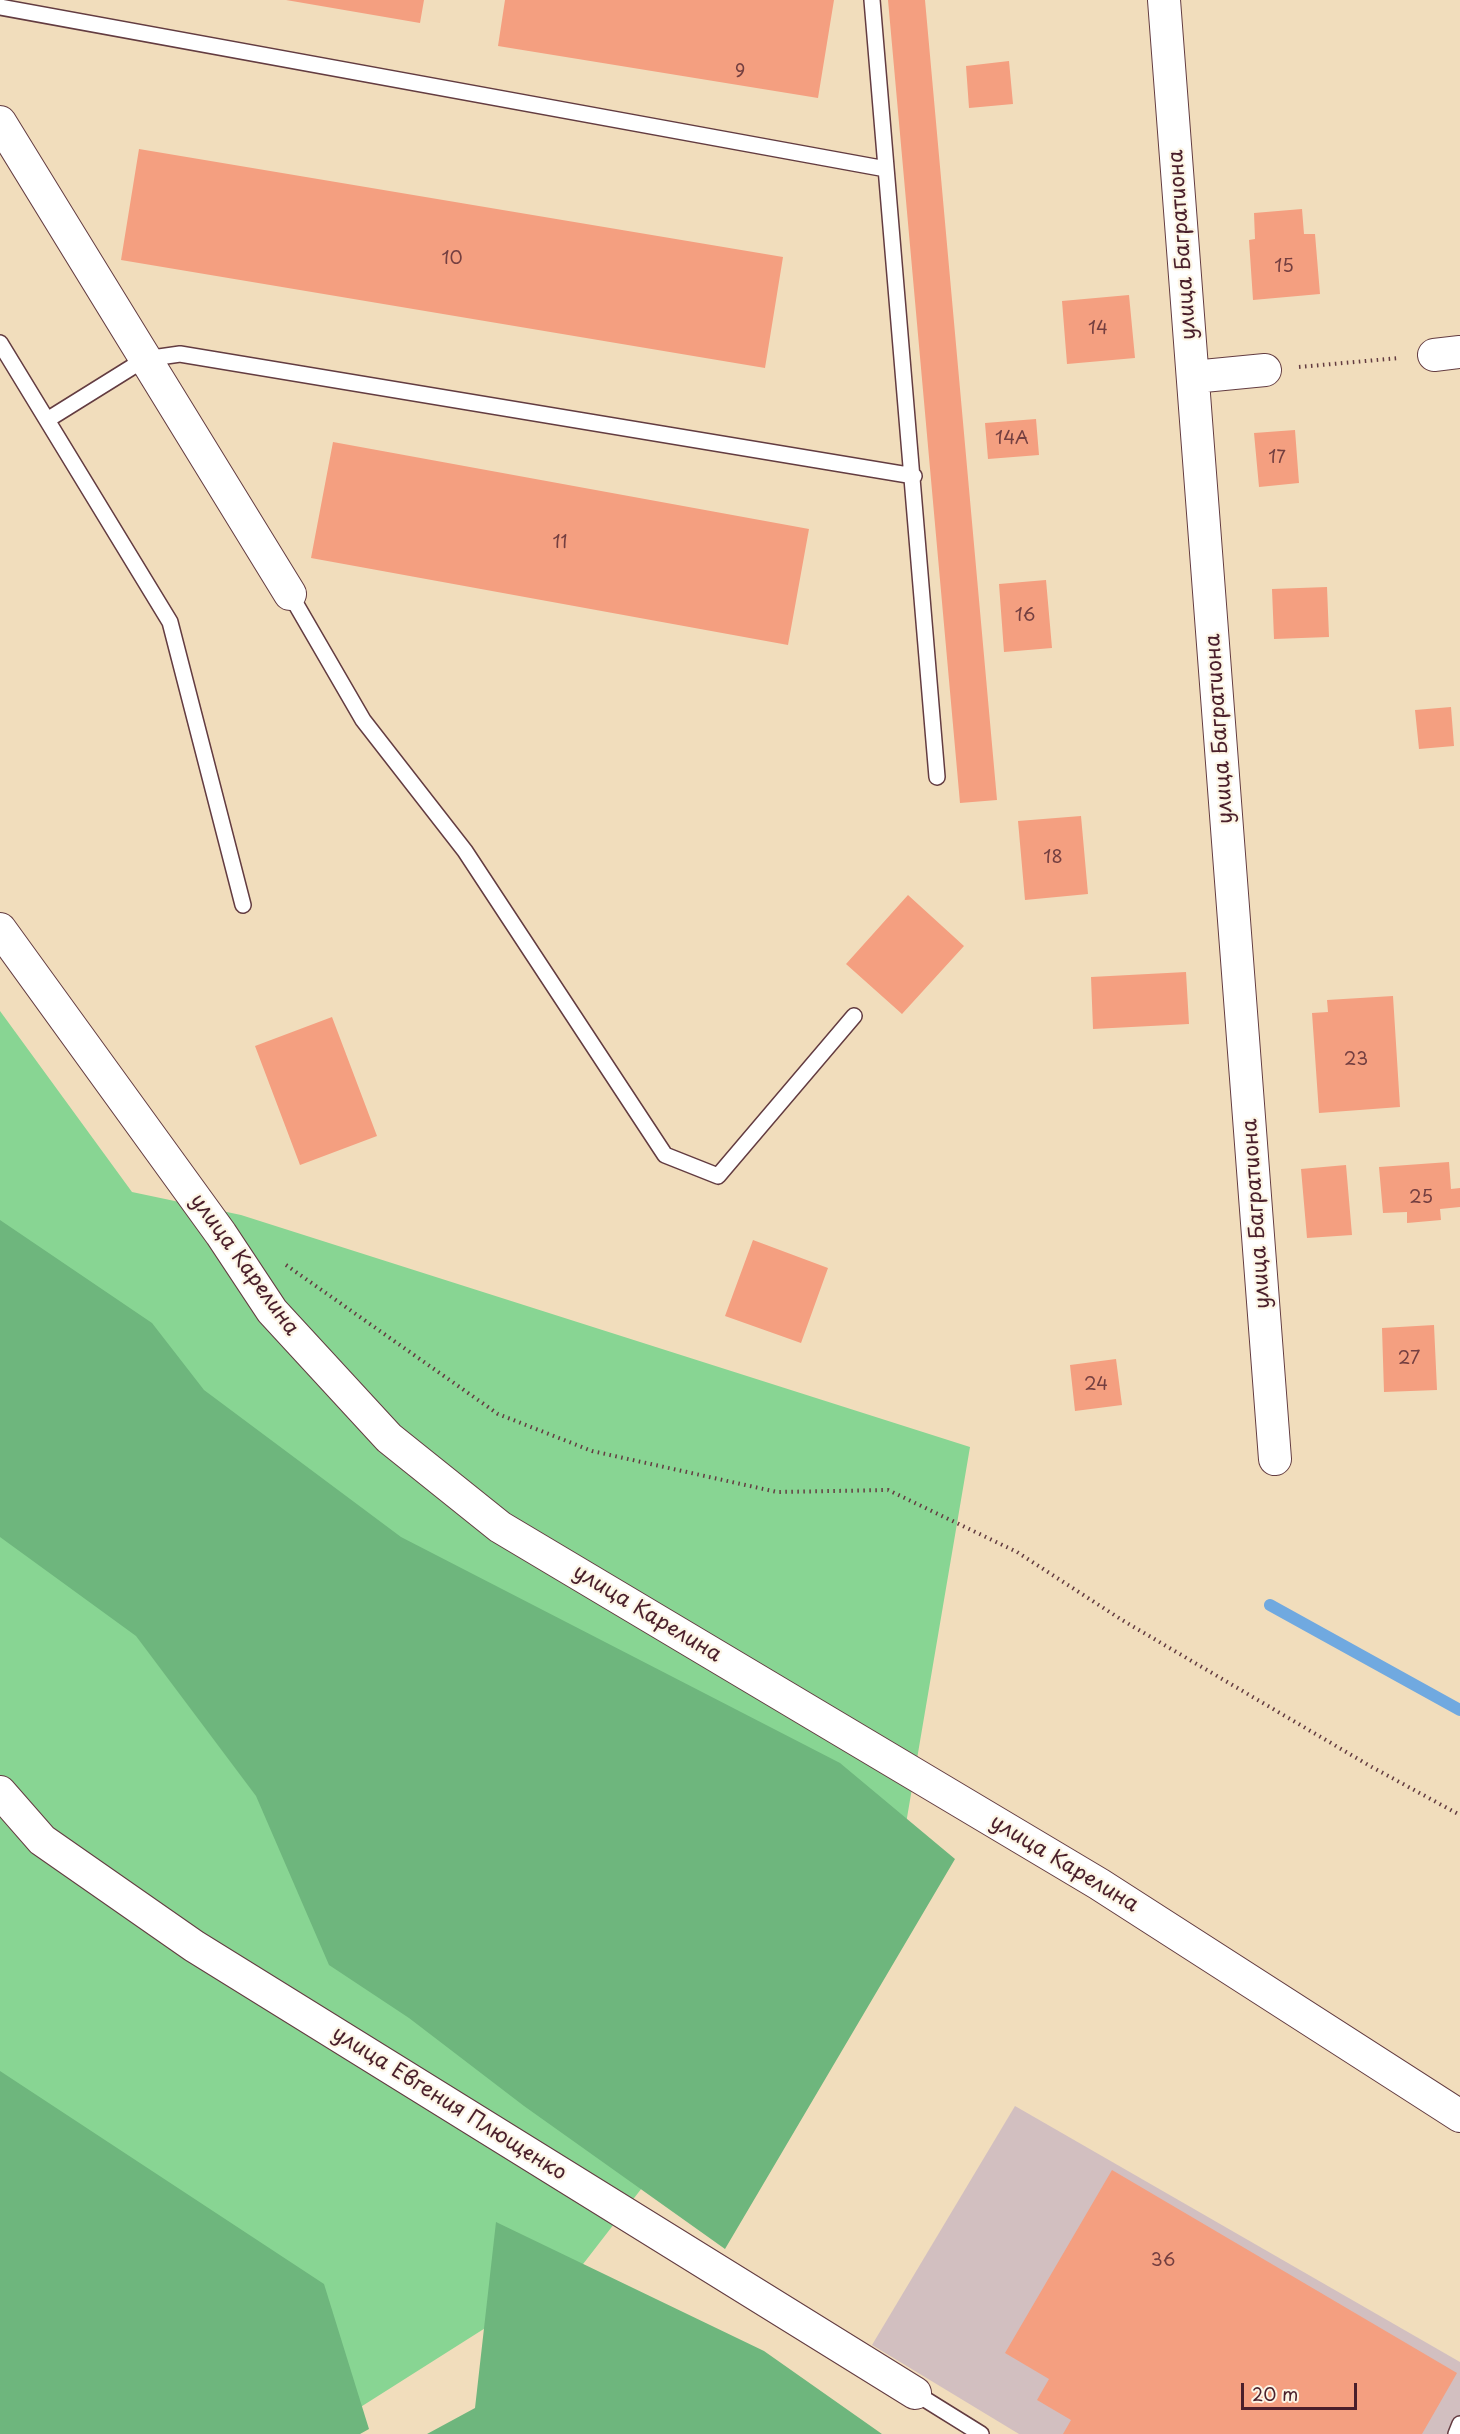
<!DOCTYPE html>
<meta charset="utf-8">
<style>
body{margin:0}
#map{position:relative;width:1460px;height:2434px;overflow:hidden;background:#f1ddbc;font-family:"Playpen Sans",sans-serif}
canvas{display:block}
.scale{position:absolute;left:1241px;top:2383px;width:116px;height:27px;box-sizing:border-box;border:3px solid #4a1f2b;border-top:0;padding-left:8px;font-size:18px;line-height:21px;white-space:nowrap;color:#4a1f2b;-webkit-text-stroke:4px #fcf5e5;paint-order:stroke}
</style>
<div id="map">
<canvas width="1460" height="2434"></canvas>
<div class="scale">20 m</div>
</div>
<script>
const ctx = document.querySelector('canvas').getContext('2d');
ctx.lineJoin = 'round';
function fill(path, color) {
  ctx.fillStyle = color;
  ctx.fill(path, 'evenodd');
}
function poly(rows) {
  const path = new Path2D();
  for (const r of rows) {
    path.moveTo(r[0], r[1]);
    for (let i = 2; i < r.length; i += 2) path.lineTo(r[i], r[i + 1]);
  }
  return path;
}
function stroke(path, color, width, dash) {
  ctx.strokeStyle = color;
  ctx.lineWidth = width;
  ctx.lineCap = dash ? 'butt' : 'round';
  ctx.setLineDash(dash || []);
  ctx.stroke(path);
}
function label(font, color, halo, rows, align = 'center') {
  ctx.font = font + ' "Playpen Sans",sans-serif';
  ctx.lineWidth = 4.5;
  ctx.setLineDash([]);
  ctx.textBaseline = 'middle';
  ctx.strokeStyle = halo;
  ctx.fillStyle = color;
  for (const [text, x, y, turn = 0] of rows) {
    ctx.save();
    ctx.translate(x, y);
    ctx.rotate((+turn || 0) * Math.PI / 180);
    ctx.textAlign = isNaN(turn) ? turn : align;
    if (halo) ctx.strokeText(text, 0, 0);
    ctx.fillText(text, 0, 0);
    ctx.restore();
  }
}
fill(poly([
 [1015,2106,1460,2362,1460,2434,1019,2434,872,2345]
]), '#d2bfc0');
fill(poly([
 [0,1011,132,1192,241,1215,970,1447,901,1853,580,2268,318,2434,0,2434]
]), '#88d593');
fill(poly([
 [0,1220,152,1323,204,1390,401,1537,840,1763,955,1859,725,2249,524,2106,409,2018,329,1965,256,1796,136,1636,0,1537],
 [0,2071,324,2284,369,2429,360,2434,0,2434],
 [496,2222,764,2351,882,2434,427,2434,475,2408]
]), '#6eb67d');
stroke(poly([
 [1270,1605,1460,1710]
]), '#70a9e0', 12);
fill(poly([
 [286,0,424,0,420,23],
 [505,0,834,0,818,98,498,46],
 [888,0,925,0,997,800,960,803],
 [1009,61,1013,104,969,108,966,66],
 [139,149,783,257,765,368,121,260],
 [1302,209,1304,234,1315,234,1320,294,1253,300,1249,240,1255,239,1254,213],
 [1129,295,1135,358,1067,364,1062,301],
 [1036,419,1039,455,988,459,985,423],
 [1295,430,1299,483,1259,487,1254,433],
 [333,442,809,529,788,645,311,558],
 [1046,580,1052,648,1004,652,999,584],
 [1327,587,1329,637,1274,639,1272,589],
 [1451,707,1454,746,1419,749,1415,710],
 [1081,816,1088,894,1025,900,1018,821],
 [908,895,964,946,902,1014,846,964],
 [1186,972,1189,1024,1093,1029,1091,977],
 [1393,996,1400,1107,1319,1113,1312,1013,1328,1012,1327,1000],
 [332,1017,377,1136,300,1165,255,1046],
 [1449,1162,1451,1189,1460,1188,1460,1207,1440,1209,1441,1220,1407,1223,1407,1212,1383,1213,1379,1167],
 [1346,1165,1352,1235,1307,1238,1301,1169],
 [753,1240,828,1268,801,1343,725,1316],
 [1434,1325,1437,1390,1384,1392,1382,1328],
 [1116,1359,1122,1405,1075,1411,1070,1365],
 [1112,2170,1457,2373,1422,2434,1063,2434,1071,2420,1037,2400,1049,2379,1005,2353]
]), '#f49f80');
const lane = poly([
 [872,0,937,777],
 [0,7,886,169],
 [0,343,170,622,243,905],
 [47,420,145,359,180,354,914,476],
 [290,594,363,720,465,851,665,1155,718,1176,854,1016],
 [915,2393,981,2434],
 [1456,2434,1460,2424]
]);
const street = poly([
 [1164,0,1275,1459],
 [0,122,290,594],
 [1434,355,1460,352],
 [1193,377,1265,370],
 [0,929,221,1234,272,1311,389,1438,500,1527,1099,1884,1460,2116],
 [0,1792,42,1840,194,1946,915,2393]
]);
stroke(lane, '#633c41', 18);
stroke(street, '#633c41', 34);
stroke(poly([
 [1299,367,1399,358],
 [286,1265,498,1414,592,1451,777,1492,888,1490,1017,1552,1122,1620,1370,1766,1460,1815]
]), '#633c41', 4, [1.5, 4.5]);
stroke(lane, '#fff', 15);
stroke(street, '#fff', 32);
label('18px', '#743f40', null, [
 ["9",740,72],
 ["10",452,259],
 ["15",1284,267],
 ["14",1098,329],
 ["14А",1012,439],
 ["17",1277,458],
 ["11",560,543],
 ["16",1025,616],
 ["18",1053,858],
 ["23",1356,1060],
 ["25",1421,1198],
 ["27",1409,1359],
 ["24",1096,1385],
 ["36",1163,2261]
]);
label('21px', '#4a1f2b', '#fcf5e5', [
 ["улица Багратиона",1183,245,-94],
 ["улица Багратиона",1220,729,-94],
 ["улица Багратиона",1257,1214,-94],
 ["улица Карелина",244,1265,54],
 ["улица Карелина",647,1614,31],
 ["улица Карелина",1064,1864,31],
 ["улица Евгения Плющенко",449,2104,32]
]);
</script>
